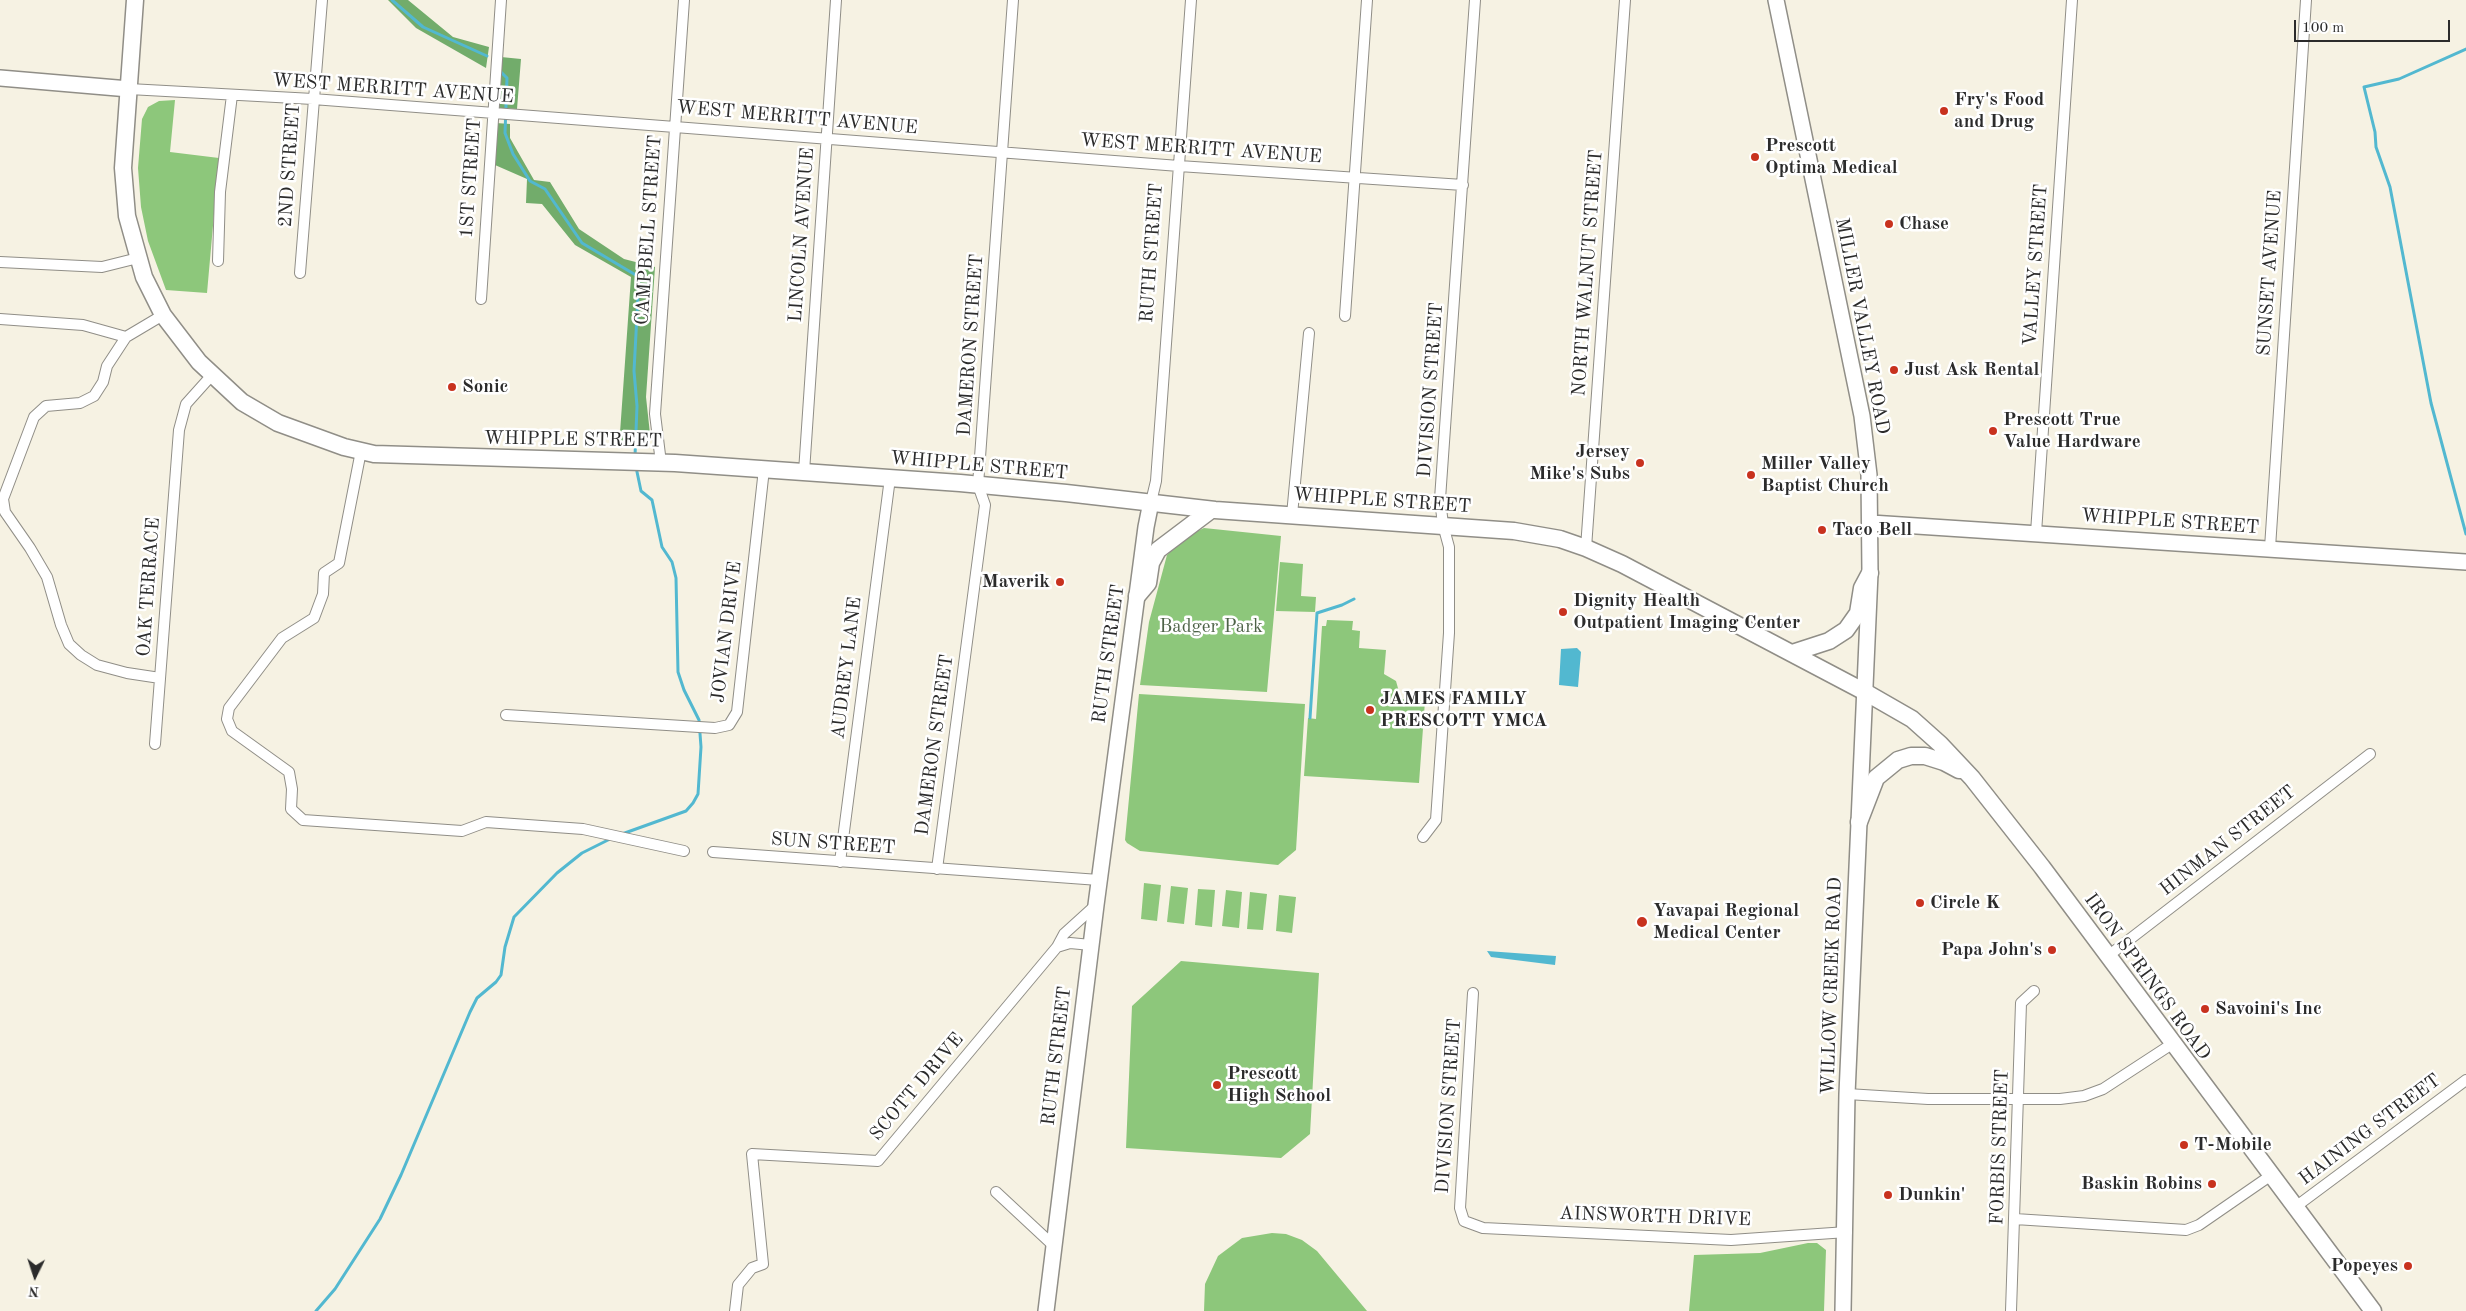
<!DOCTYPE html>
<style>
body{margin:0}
#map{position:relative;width:2466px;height:1311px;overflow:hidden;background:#f6f2e3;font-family:"Old Standard TT",serif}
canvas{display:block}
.north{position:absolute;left:10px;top:1251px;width:50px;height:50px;-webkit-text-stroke:4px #fff;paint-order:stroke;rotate:184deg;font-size:14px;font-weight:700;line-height:20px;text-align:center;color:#2b2b2b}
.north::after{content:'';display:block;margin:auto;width:18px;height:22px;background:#2b2b2b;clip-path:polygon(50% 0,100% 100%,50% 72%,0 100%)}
.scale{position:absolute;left:2294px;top:20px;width:156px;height:22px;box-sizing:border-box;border:2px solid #2b2b2b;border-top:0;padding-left:6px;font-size:15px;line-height:18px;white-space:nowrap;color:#2b2b2b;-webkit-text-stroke:4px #fff;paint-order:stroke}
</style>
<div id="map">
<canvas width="2466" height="1311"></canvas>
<div class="north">N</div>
<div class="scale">100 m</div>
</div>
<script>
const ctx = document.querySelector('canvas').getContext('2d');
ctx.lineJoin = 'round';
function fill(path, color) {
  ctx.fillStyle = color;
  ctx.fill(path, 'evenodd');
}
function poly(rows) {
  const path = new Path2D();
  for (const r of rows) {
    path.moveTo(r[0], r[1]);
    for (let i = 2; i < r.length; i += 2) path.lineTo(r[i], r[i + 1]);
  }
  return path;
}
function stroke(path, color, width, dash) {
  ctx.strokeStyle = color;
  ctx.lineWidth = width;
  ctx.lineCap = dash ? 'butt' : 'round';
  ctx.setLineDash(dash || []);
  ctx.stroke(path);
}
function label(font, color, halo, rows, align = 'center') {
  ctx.font = font + ' "Old Standard TT",serif';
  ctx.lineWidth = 5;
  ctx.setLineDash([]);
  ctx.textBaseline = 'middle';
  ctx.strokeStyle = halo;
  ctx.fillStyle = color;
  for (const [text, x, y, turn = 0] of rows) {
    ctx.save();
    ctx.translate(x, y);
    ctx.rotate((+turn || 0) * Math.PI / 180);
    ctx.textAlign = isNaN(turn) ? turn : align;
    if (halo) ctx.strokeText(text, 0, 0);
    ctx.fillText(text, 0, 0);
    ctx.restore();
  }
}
fill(poly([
 [175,100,170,152,219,158,207,293,166,290,148,241,141,207,138,168,142,119,148,107,159,101],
 [1204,528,1281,536,1267,692,1140,685,1149,622,1167,555,1187,536],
 [1280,562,1303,564,1301,596,1316,597,1315,612,1276,611],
 [1327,620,1353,621,1352,630,1360,631,1359,648,1386,650,1384,674,1396,681,1401,699,1425,701,1419,783,1304,776,1308,718,1316,719,1322,626,1326,626],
 [1139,694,1305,704,1296,850,1278,865,1140,851,1127,843,1125,840],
 [1144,883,1161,885,1157,921,1141,919],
 [1171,886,1188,888,1184,924,1167,922],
 [1198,889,1215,890,1212,927,1195,925],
 [1226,890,1242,892,1239,928,1222,926],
 [1250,892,1267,894,1263,930,1247,929],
 [1279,895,1296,897,1292,933,1276,931],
 [1181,961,1319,973,1310,1134,1281,1158,1126,1148,1132,1006],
 [1272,1233,1286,1234,1302,1240,1317,1251,1367,1311,1204,1311,1205,1284,1218,1256,1242,1238],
 [1808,1243,1817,1243,1826,1250,1824,1311,1689,1311,1694,1255,1760,1253]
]), '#8dc77b');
fill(poly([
 [388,0,408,0,453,37,489,47,486,68,416,28],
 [501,57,521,59,517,109,497,108],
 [496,123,510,124,510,138,534,180,550,182,579,229,624,259,655,267,646,397,650,434,650,441,645,447,619,447,631,277,575,245,542,204,526,203,527,179,495,165]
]), '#72ac6b');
fill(poly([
 [1577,648,1581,652,1578,687,1559,685,1561,649],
 [1487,951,1556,956,1555,965,1491,957]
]), '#52b8d0');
stroke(poly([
 [392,0,423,27,487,56],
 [2466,49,2399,79,2364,87,2375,132,2376,147,2390,187,2431,403,2466,534],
 [501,72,507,78,505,133,513,154,530,181,545,189,582,243,639,277,634,371,637,406,635,456],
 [1310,718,1317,613,1342,605,1354,599],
 [622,834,686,811,693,803,698,794,701,747,699,720,684,690,678,672,676,578,672,562,662,547,652,500,641,491,636,467],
 [316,1311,335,1289,380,1219,401,1175,470,1012,477,998,496,982,501,975,505,947,514,917,557,873,582,853,612,838]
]), '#52b8d0', 3);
const street = poly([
 [129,89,313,99,1179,166,1463,185],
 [218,261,220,192,232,95],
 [0,262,102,267,138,258],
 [300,273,322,0],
 [481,299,501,0],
 [1345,316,1367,0],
 [0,319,83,325,126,337],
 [361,451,339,563,324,573,323,594,314,618,282,638,229,708,227,719,232,731,289,772,292,789,291,809,303,820,462,831,486,822,583,829,684,851],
 [661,463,655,414,684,0],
 [804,472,836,0],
 [1151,502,1156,481,1191,0],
 [1292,515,1309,333],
 [2036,533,2072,0],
 [1586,548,1625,0],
 [2270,548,2306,0],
 [160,678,127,673,97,665,81,655,69,644,61,625,47,577,30,548,5,512,3,499,34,417,46,406,80,403,94,396,103,382,107,366,126,337,163,315],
 [506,715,715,728,729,725,737,712,764,469],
 [155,744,179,430,186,404,212,375],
 [1423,837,1436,820,1449,633,1449,547,1443,525,1440,499,1475,0],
 [713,852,1099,880],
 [840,862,890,478],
 [937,869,985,505,978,485,1013,0],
 [1091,945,1070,943,1057,947,1064,934,1096,905],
 [2108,956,2370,754],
 [1473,993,1460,1208,1464,1221,1483,1228,1731,1240,1847,1232],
 [1847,1094,1928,1099,2060,1099,2084,1096,2103,1089,2172,1044],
 [996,1192,1054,1246],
 [2294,1208,2466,1080],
 [2015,1219,2186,1230,2199,1225,2270,1176],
 [735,1311,738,1285,752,1268,763,1264,752,1154,878,1161,1057,947],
 [2011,1311,2021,1003,2034,991]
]);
const secondary = poly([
 [1776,0,1862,416,1869,475,1870,573,1847,1094,1843,1311],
 [0,78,129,89],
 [1871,523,2466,562],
 [1046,1311,1096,905,1146,527,1151,502]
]);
const primary = poly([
 [135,0,123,168,127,216,144,277,163,315,199,362,242,402,278,423,344,447,374,454,675,463,960,483,1066,493,1215,510,1514,531,1560,539,1586,548,1622,564,1865,692,1912,719,1940,744,1972,778,2042,867,2373,1311],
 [1137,596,1148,583,1151,563,1158,550,1211,510],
 [1792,653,1829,641,1846,630,1858,613,1862,588,1870,573],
 [1859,822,1876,778,1898,760,1911,756,1925,756,1944,762,1959,770]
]);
stroke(street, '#908e87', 12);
stroke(secondary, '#908e87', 18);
stroke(primary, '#908e87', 19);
stroke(street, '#fff', 10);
stroke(secondary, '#fff', 15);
stroke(primary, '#fff', 16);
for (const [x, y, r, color] of [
 [1944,111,5,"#c8321e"],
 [1755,157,5,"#c8321e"],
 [1889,224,5,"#c8321e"],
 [1894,370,5,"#c8321e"],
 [452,387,5,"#c8321e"],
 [1993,431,5,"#c8321e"],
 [1640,463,5,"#c8321e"],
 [1751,475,5,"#c8321e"],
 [1822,530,5,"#c8321e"],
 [1060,582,5,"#c8321e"],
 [1563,612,5,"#c8321e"],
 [1370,710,5,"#c8321e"],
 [1920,903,5,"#c8321e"],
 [1642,922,6,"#c8321e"],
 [2052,950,5,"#c8321e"],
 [2205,1009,5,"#c8321e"],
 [1217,1085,5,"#c8321e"],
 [2184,1145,5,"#c8321e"],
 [2212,1184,5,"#c8321e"],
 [1888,1195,5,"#c8321e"],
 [2408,1266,5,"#c8321e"]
]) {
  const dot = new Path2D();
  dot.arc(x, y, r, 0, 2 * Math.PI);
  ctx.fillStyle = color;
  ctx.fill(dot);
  stroke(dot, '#fff', 2);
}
label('19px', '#2b2b2b', '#fff', [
 ["WEST MERRITT AVENUE",393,89,4],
 ["WEST MERRITT AVENUE",797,118,5],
 ["WEST MERRITT AVENUE",1201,149,4],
 ["2ND STREET",290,165,-86],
 ["1ST STREET",471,178,-86],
 ["CAMPBELL STREET",649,230,-86],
 ["LINCOLN AVENUE",802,235,-86],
 ["RUTH STREET",1152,253,-86],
 ["VALLEY STREET",2036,265,-86],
 ["NORTH WALNUT STREET",1588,273,-86],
 ["SUNSET AVENUE",2270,273,-86],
 ["MILLER VALLEY ROAD",1862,326,79],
 ["DAMERON STREET",971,345,-86],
 ["DIVISION STREET",1431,390,-86],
 ["WHIPPLE STREET",573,440,1],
 ["WHIPPLE STREET",979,466,5],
 ["WHIPPLE STREET",1382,501,4],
 ["WHIPPLE STREET",2170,522,4],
 ["OAK TERRACE",149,587,-86],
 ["JOVIAN DRIVE",727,632,-83],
 ["RUTH STREET",1109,654,-82],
 ["AUDREY LANE",847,668,-83],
 ["DAMERON STREET",935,745,-82],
 ["HINMAN STREET",2228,841,-38],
 ["SUN STREET",833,844,4],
 ["IRON SPRINGS ROAD",2147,977,54],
 ["WILLOW CREEK ROAD",1832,986,-88],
 ["RUTH STREET",1057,1056,-83],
 ["SCOTT DRIVE",917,1087,-50],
 ["DIVISION STREET",1449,1106,-86],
 ["HAINING STREET",2370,1130,-37],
 ["FORBIS STREET",2000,1147,-88],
 ["AINSWORTH DRIVE",1655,1217,2]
]);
label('bold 19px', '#2b2b2b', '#fff', [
 ["Fry's Food",1954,100],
 ["and Drug",1954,122],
 ["Prescott",1765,146],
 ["Optima Medical",1765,168],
 ["Chase",1899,224],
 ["Just Ask Rental",1904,370],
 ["Sonic",462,387],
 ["Prescott True",2003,420],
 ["Value Hardware",2003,442],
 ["Jersey",1630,452,"right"],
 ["Mike's Subs",1630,474,"right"],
 ["Miller Valley",1761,464],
 ["Baptist Church",1761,486],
 ["Taco Bell",1832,530],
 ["Maverik",1050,582,"right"],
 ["Dignity Health",1573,601],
 ["Outpatient Imaging Center",1573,623],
 ["JAMES FAMILY",1380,699],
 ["PRESCOTT YMCA",1380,721],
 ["Circle K",1930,903],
 ["Yavapai Regional",1653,911],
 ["Medical Center",1653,933],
 ["Papa John's",2042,950,"right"],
 ["Savoini's Inc",2215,1009],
 ["Prescott",1227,1074],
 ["High School",1227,1096],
 ["T-Mobile",2194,1145],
 ["Baskin Robins",2202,1184,"right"],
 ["Dunkin'",1898,1195],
 ["Popeyes",2398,1266,"right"]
], 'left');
label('19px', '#4d6247', '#fff', [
 ["Badger Park",1211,627]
]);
</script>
